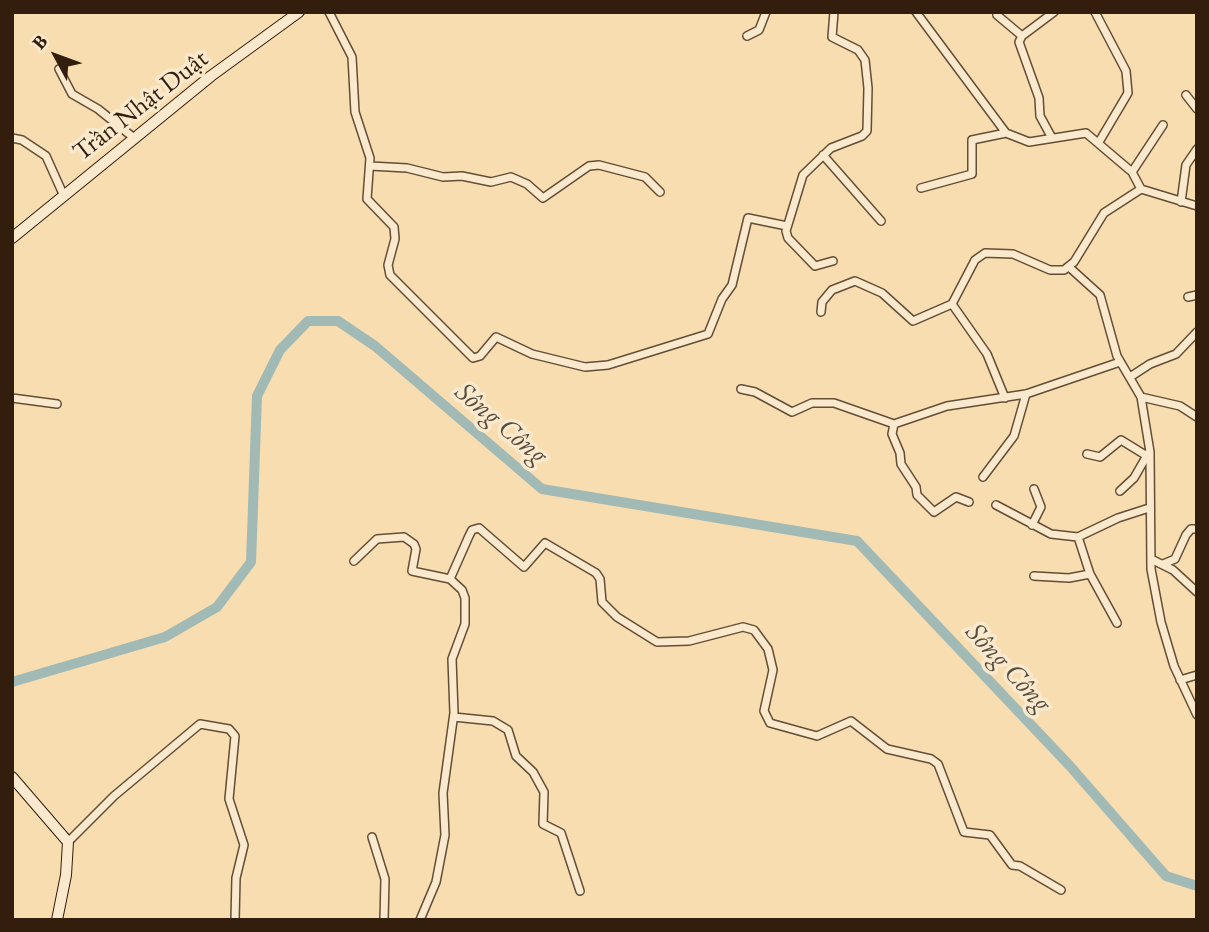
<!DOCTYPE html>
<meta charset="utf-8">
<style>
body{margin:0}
#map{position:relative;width:1209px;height:932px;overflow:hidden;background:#f8ddb0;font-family:"EB Garamond",serif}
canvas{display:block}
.frame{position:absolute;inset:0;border:14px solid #331d0d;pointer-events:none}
.north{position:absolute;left:21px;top:21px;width:70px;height:70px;-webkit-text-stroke:5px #fae9cc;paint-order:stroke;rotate:311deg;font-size:19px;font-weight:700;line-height:28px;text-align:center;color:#331d0d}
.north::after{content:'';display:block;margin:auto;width:24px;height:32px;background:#331d0d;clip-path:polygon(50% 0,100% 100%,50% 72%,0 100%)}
</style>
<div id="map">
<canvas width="1209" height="932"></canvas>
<div class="frame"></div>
<div class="north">B</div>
</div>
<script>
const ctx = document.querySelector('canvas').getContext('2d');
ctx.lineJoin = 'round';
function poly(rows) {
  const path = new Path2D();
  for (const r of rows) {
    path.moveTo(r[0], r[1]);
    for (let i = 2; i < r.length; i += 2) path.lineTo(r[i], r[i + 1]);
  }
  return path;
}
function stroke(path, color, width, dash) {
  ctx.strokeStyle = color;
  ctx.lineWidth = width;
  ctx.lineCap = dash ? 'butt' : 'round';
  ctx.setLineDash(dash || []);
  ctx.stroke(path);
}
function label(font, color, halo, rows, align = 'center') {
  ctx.font = font + ' "EB Garamond",serif';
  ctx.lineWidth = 7;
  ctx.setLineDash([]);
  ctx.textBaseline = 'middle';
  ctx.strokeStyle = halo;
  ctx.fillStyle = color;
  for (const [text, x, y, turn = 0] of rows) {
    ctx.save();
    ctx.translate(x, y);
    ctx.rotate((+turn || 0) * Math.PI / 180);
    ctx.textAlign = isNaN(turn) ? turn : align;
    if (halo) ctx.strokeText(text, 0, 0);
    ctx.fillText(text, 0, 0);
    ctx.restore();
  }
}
stroke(poly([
 [12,682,165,637,217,607,251,562,257,396,280,350,308,321,338,321,375,346,542,489,857,541,1069,765,1166,876,1197,886]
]), '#a1bab5', 10);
const minor = poly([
 [329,12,352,57,355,112,370,158,367,199,394,227,395,239,388,265,390,275,473,358,480,356,496,337,532,354,585,367,608,365,708,334,722,299,732,285,748,218,787,226],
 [916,12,1006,133,1029,142,1086,133,1132,172,1141,189,1197,206],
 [1095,12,1126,71,1128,93,1099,142],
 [997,15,1022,36],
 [747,36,759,30,766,12],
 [59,69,72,94,98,109,134,138],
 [1186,95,1197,109],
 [12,138,22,140,46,156,63,194],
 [1052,138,1040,116,1039,98,1019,42,1022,36,1054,12],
 [823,155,881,221],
 [370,166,407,168,443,177,462,176,491,182,511,177,527,184,543,198,589,166,599,165,645,177,660,192],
 [1132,172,1163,125],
 [921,188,972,174,972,140,1006,133],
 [1181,202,1186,165,1197,149],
 [833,261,815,266,788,238,786,231,803,175,831,148,862,136,867,131,868,88,865,60,858,50,832,37,834,12],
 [1069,267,1100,295,1117,356,1141,397,1150,452,1151,569,1161,622,1174,666,1197,715],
 [1188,297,1197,295],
 [952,304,987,354,1005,398],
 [821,312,822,302,832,290,855,281,882,293,913,321,952,304,975,260,985,253,1013,254,1050,270,1064,270,1074,262,1104,213,1141,189],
 [1130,377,1150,364,1176,354,1197,332],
 [741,389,755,392,792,412,812,403,834,403,894,424,947,406,1026,394,1120,362],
 [1141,397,1180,406,1197,417],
 [12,398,57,404],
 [894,424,892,434,900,453,901,464,916,487,917,495,934,512,956,497,969,502],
 [1087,454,1100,457,1121,440,1147,456],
 [983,477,1014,436,1026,394],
 [1120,491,1134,478,1149,452],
 [996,505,1051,534,1078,537,1118,518,1149,508],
 [1032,525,1041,507,1034,489],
 [1078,537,1090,574,1117,623],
 [1151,559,1173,570,1197,592],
 [354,561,377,539,404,537,414,544,416,549,412,571,450,579,462,590,465,598,465,624,452,659,454,713,443,793,445,835,436,882,420,920],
 [1163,564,1175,559,1186,535,1191,529,1197,529],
 [1034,576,1069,578,1090,574],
 [450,579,469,536,472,530,479,528,524,567,545,543,596,573,600,579,602,602,617,617,657,642,689,641,743,627,754,630,768,649,773,670,764,711,770,723,817,736,851,721,887,749,931,759,938,764,964,832,990,835,1012,865,1020,866,1061,890],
 [1180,680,1197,675],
 [454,717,493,721,508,730,516,756,533,772,544,792,543,824,561,833,580,891],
 [372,837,385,879,384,920],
 [68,842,114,796,200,724,229,729,235,736,229,799,244,845,236,878,235,920]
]);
const secondary = poly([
 [12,238,211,76,299,12],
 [12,777,68,842,66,875,57,920]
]);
stroke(minor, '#644d36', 10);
stroke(secondary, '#331d0d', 12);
stroke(minor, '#fae9cc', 7);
stroke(secondary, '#fae9cc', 10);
label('26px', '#331d0d', '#fae9cc', [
 ["Trần Nhật Duật",141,106,-38]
]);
label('italic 28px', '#544c3f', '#fae9cc', [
 ["Sông Công",501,424,40],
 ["Sông Công",1008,668,47]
]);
</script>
